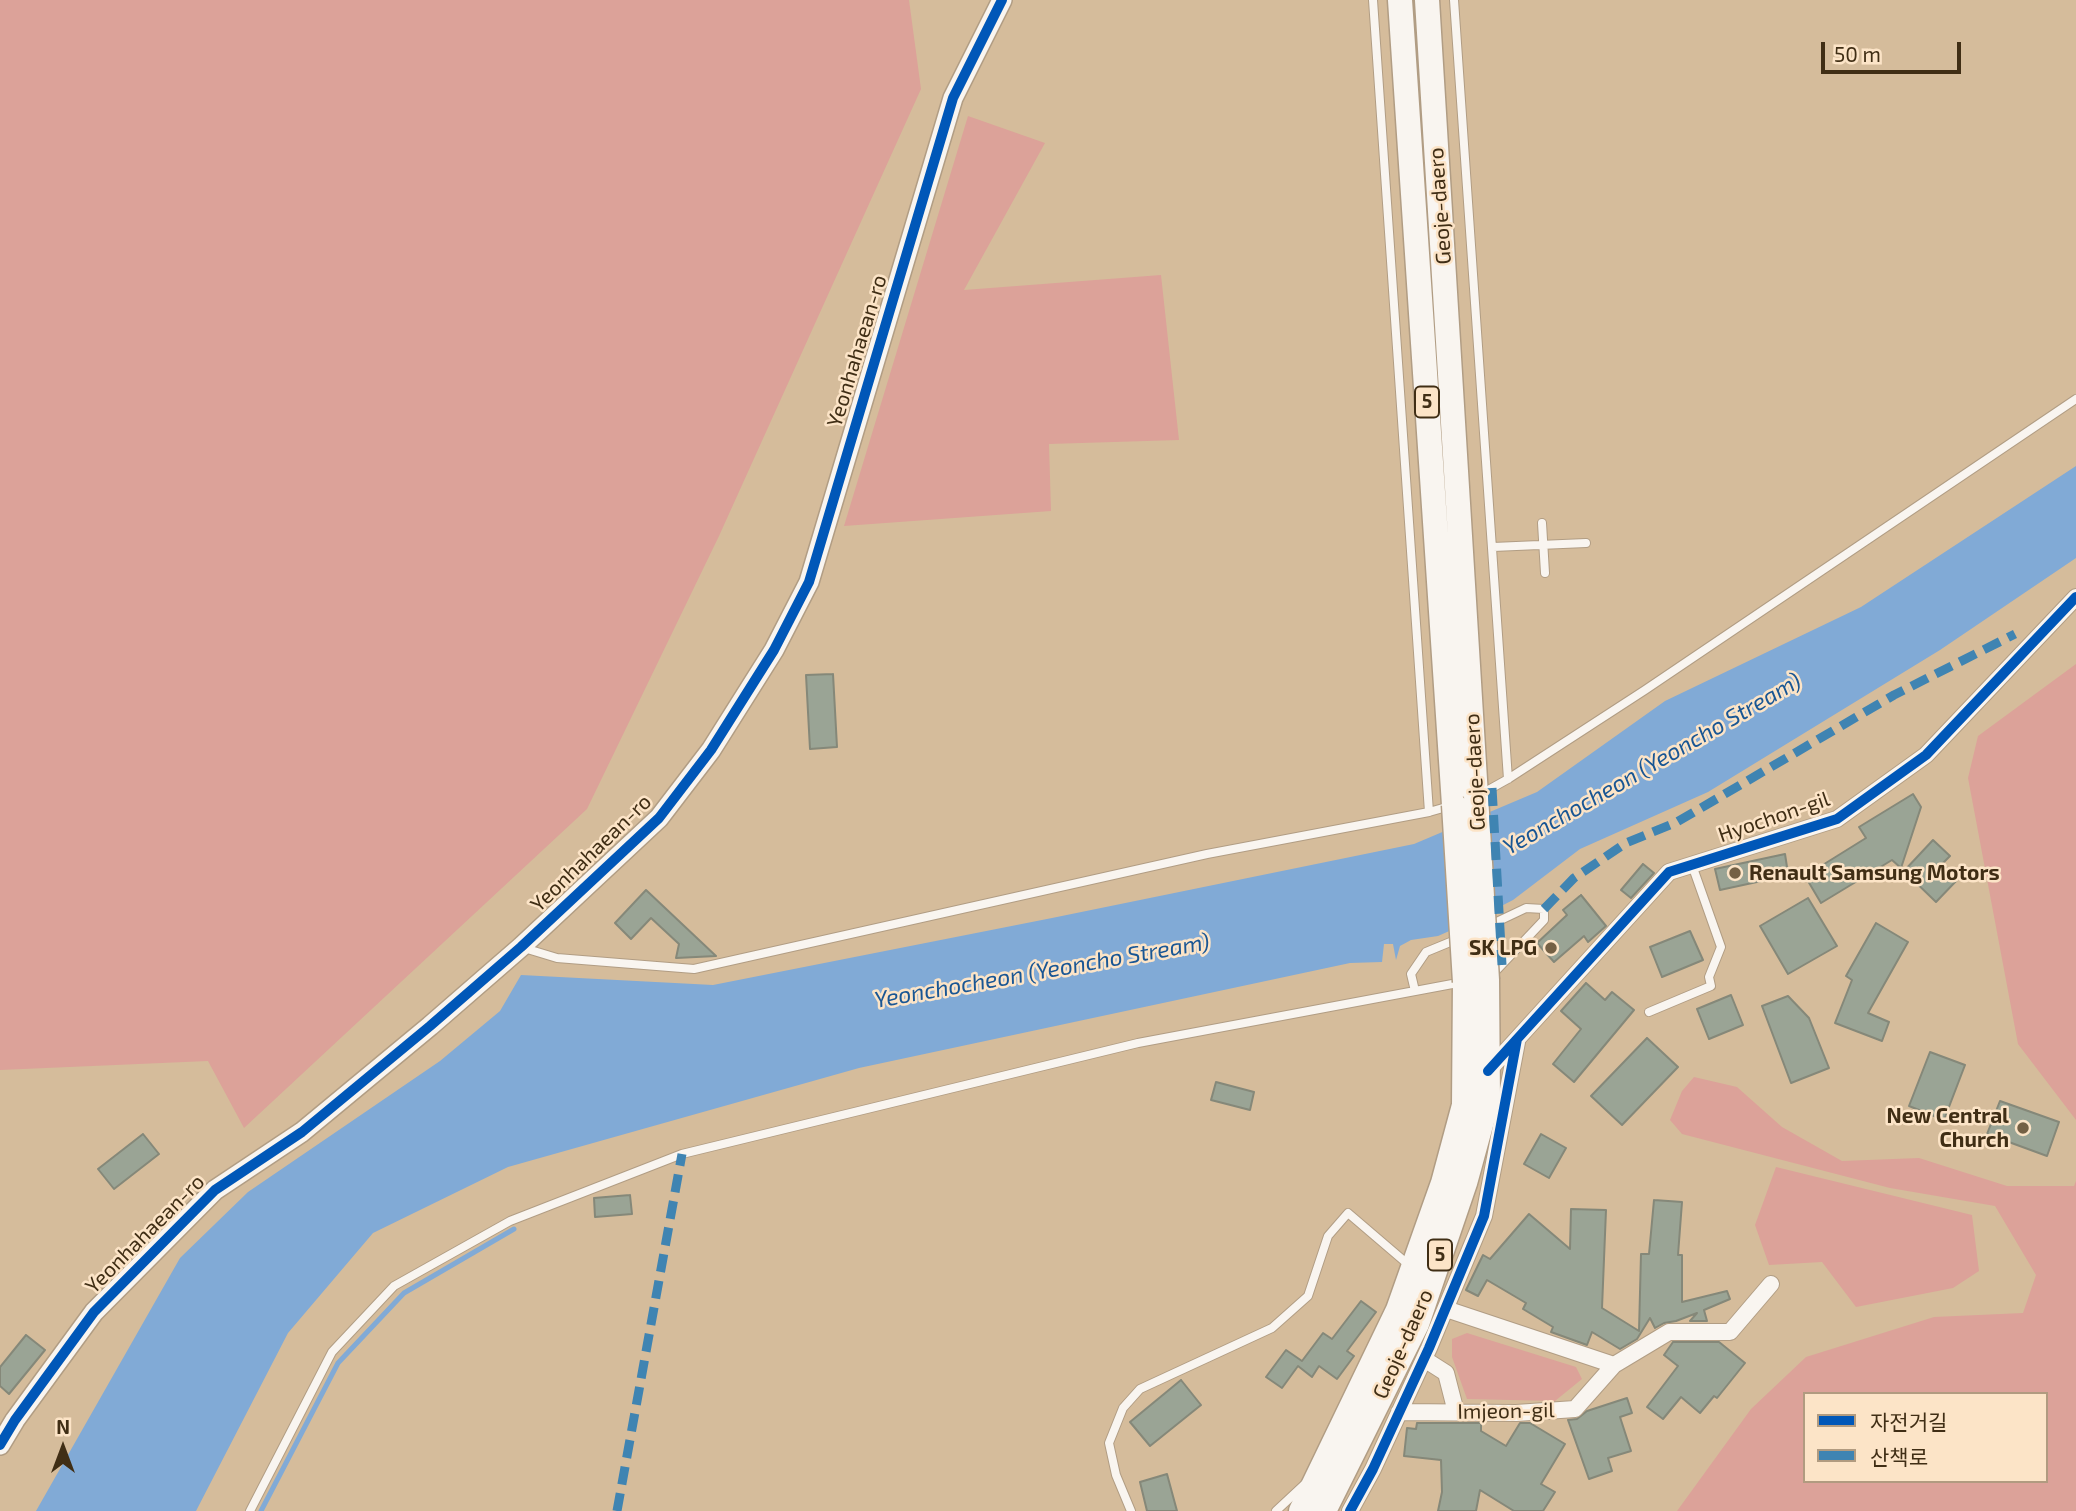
<!DOCTYPE html>
<meta charset="utf-8">
<style>
body{margin:0}
#map{position:relative;width:2076px;height:1511px;overflow:hidden;background:#d5bc9b;font-family:"Exo 2","Noto Sans KR",sans-serif}
canvas{display:block}
.legend{position:absolute;left:1803px;top:1392px;width:245px;height:91px;box-sizing:border-box;background:#fce4c7;border:2px solid #b19b80;margin:0;padding:9px 12px;list-style:none;font-size:21px;color:#402e15}
.legend li{display:flex;align-items:center;gap:14px;height:35px}
.legend b{width:35px;border:2px solid #b19b80}
.north{position:absolute;left:28px;top:1413px;width:70px;height:70px;-webkit-text-stroke:5px #fce4c7;paint-order:stroke;rotate:0deg;font-size:19px;font-weight:700;line-height:28px;text-align:center;color:#402e15}
.north::after{content:'';display:block;margin:auto;width:24px;height:32px;background:#402e15;clip-path:polygon(50% 0,100% 100%,50% 72%,0 100%)}
.scale{position:absolute;left:1821px;top:42px;width:140px;height:32px;box-sizing:border-box;border:4px solid #402e15;border-top:0;padding-left:9px;font-size:21px;line-height:24px;white-space:nowrap;color:#402e15;-webkit-text-stroke:5px #fce4c7;paint-order:stroke}
</style>
<div id="map">
<canvas width="2076" height="1511"></canvas>
<ul class="legend">
<li><b style="height:9px;background:#0057b8"></b>자전거길</li>
<li><b style="height:9px;background:#3f84b2"></b>산책로</li>
</ul>
<div class="north">N</div>
<div class="scale">50 m</div>
</div>
<script>
const ctx = document.querySelector('canvas').getContext('2d');
ctx.lineJoin = 'round';
function fill(path, color) {
  ctx.fillStyle = color;
  ctx.fill(path, 'evenodd');
}
function poly(rows) {
  const path = new Path2D();
  for (const r of rows) {
    path.moveTo(r[0], r[1]);
    for (let i = 2; i < r.length; i += 2) path.lineTo(r[i], r[i + 1]);
  }
  return path;
}
function stroke(path, color, width, dash) {
  ctx.strokeStyle = color;
  ctx.lineWidth = width;
  ctx.lineCap = dash ? 'butt' : 'round';
  ctx.setLineDash(dash || []);
  ctx.stroke(path);
}
function label(font, color, halo, rows, align = 'center') {
  ctx.font = font + ' "Exo 2",sans-serif';
  ctx.lineWidth = 5;
  ctx.setLineDash([]);
  ctx.textBaseline = 'middle';
  ctx.strokeStyle = halo;
  ctx.fillStyle = color;
  for (const [text, x, y, turn = 0] of rows) {
    ctx.save();
    ctx.translate(x, y);
    ctx.rotate((+turn || 0) * Math.PI / 180);
    ctx.textAlign = isNaN(turn) ? turn : align;
    if (halo) ctx.strokeText(text, 0, 0);
    ctx.fillText(text, 0, 0);
    ctx.restore();
  }
}
fill(poly([
 [0,0,909,0,921,89,719,536,587,809,244,1128,208,1061,0,1070],
 [968,116,1045,143,964,290,1161,275,1179,440,1049,444,1051,511,844,526],
 [2076,664,2076,1120,2018,1044,1968,778,1978,736],
 [1694,1077,1737,1087,1782,1127,1842,1161,1919,1158,2007,1186,2074,1186,2076,1181,2076,1511,1677,1511,1751,1409,1806,1357,1934,1317,2023,1313,2036,1275,1995,1206,1890,1188,1682,1134,1670,1120,1682,1091],
 [1805,1394,2046,1394,2046,1481,1805,1481],
 [1776,1167,1972,1215,1979,1271,1953,1288,1856,1307,1822,1262,1769,1265,1755,1225],
 [1467,1333,1576,1367,1582,1379,1555,1401,1467,1399,1452,1357,1452,1339]
]), '#dca299');
fill(poly([
 [2076,466,2076,558,1940,650,1708,792,1580,849,1513,900,1472,921,1438,936,1411,940,1400,946,1396,960,1393,944,1384,944,1382,962,1350,963,859,1068,508,1167,373,1233,288,1333,196,1511,36,1511,180,1258,248,1192,440,1061,500,1011,521,975,713,985,1052,918,1414,844,1537,792,1665,701,1861,607]
]), '#81aad6');
stroke(poly([
 [261,1511,338,1363,404,1293,514,1229]
]), '#81aad6', 5);
const building = poly([
 [833,674,837,747,810,749,806,675,833,674],
 [1913,794,1921,807,1901,868,1892,860,1821,903,1805,876,1866,838,1859,827,1913,794],
 [1933,840,1950,856,1942,864,1958,879,1936,902,1904,871,1933,840],
 [1785,854,1787,867,1780,877,1720,890,1715,869,1785,854],
 [1643,864,1654,873,1631,898,1621,890,1643,864],
 [646,890,716,956,676,958,679,944,651,918,631,939,615,923,646,890],
 [1581,895,1606,926,1588,942,1584,936,1554,962,1537,943,1567,915,1563,910,1581,895],
 [1808,898,1837,946,1788,974,1760,926,1808,898],
 [1876,923,1908,942,1868,1013,1889,1022,1882,1041,1835,1023,1852,980,1846,976,1876,923],
 [1690,931,1703,960,1662,977,1650,947,1690,931],
 [1586,983,1605,1000,1612,992,1634,1010,1574,1082,1553,1064,1581,1029,1561,1011,1586,983],
 [1731,995,1743,1025,1709,1039,1697,1009,1731,995],
 [1788,996,1809,1018,1829,1068,1791,1083,1762,1006,1788,996],
 [1647,1038,1678,1067,1622,1125,1591,1096,1647,1038],
 [1930,1052,1965,1065,1944,1120,1909,1106,1930,1052],
 [1216,1082,1254,1092,1250,1110,1211,1100,1216,1082],
 [2000,1101,2059,1122,2047,1156,1987,1134,2000,1101],
 [143,1134,159,1154,114,1189,98,1169,143,1134],
 [1541,1134,1566,1148,1549,1178,1524,1164,1541,1134],
 [630,1195,632,1214,595,1217,594,1198,630,1195],
 [1654,1200,1682,1202,1678,1255,1682,1255,1682,1302,1727,1291,1730,1299,1704,1310,1707,1321,1690,1321,1697,1313,1676,1321,1664,1323,1655,1328,1650,1318,1637,1339,1620,1349,1592,1332,1587,1345,1551,1332,1553,1327,1523,1309,1526,1303,1487,1280,1478,1296,1466,1290,1483,1255,1490,1259,1529,1214,1570,1249,1571,1209,1606,1210,1602,1308,1639,1331,1641,1254,1649,1254,1654,1200],
 [1361,1301,1376,1312,1347,1351,1354,1356,1337,1379,1319,1366,1312,1377,1298,1366,1282,1388,1266,1377,1286,1350,1302,1361,1323,1333,1332,1339,1361,1301],
 [26,1335,45,1350,9,1394,0,1386,0,1367,26,1335],
 [1673,1342,1719,1342,1745,1363,1717,1398,1714,1396,1700,1413,1681,1397,1663,1419,1647,1407,1678,1366,1664,1355,1673,1342],
 [1181,1380,1201,1405,1150,1446,1130,1422,1181,1380],
 [1627,1398,1632,1413,1620,1417,1631,1451,1608,1458,1612,1471,1589,1479,1568,1420,1577,1419,1587,1411,1627,1398],
 [1417,1423,1481,1423,1481,1431,1506,1446,1520,1423,1530,1423,1565,1444,1541,1484,1555,1492,1543,1511,1514,1511,1480,1490,1476,1511,1438,1511,1442,1492,1441,1460,1404,1456,1407,1428,1416,1429,1417,1423],
 [1167,1474,1177,1511,1147,1511,1140,1482,1167,1474]
]);
fill(building, '#9aa495');
stroke(building, '#858879', 2);
const service = poly([
 [1373,0,1429,812],
 [1454,0,1508,779],
 [1542,523,1545,573],
 [1493,547,1586,543],
 [1481,794,1508,779,1645,690,2076,399],
 [1488,926,1526,908,1544,909,1544,920,1491,976],
 [524,948,557,958,694,969,1207,854,1429,812,1450,806],
 [1415,991,1411,974,1426,952,1460,938],
 [1649,1012,1711,986,1709,977,1721,947,1692,865],
 [250,1511,332,1352,394,1286,510,1221,682,1154,1138,1043,1463,982],
 [1131,1511,1116,1475,1109,1443,1123,1408,1140,1389,1272,1328,1308,1296,1328,1236,1348,1213,1410,1266],
 [1276,1511,1305,1484]
]);
const minor = poly([
 [1488,1071,1669,872,1837,819,1926,755,2076,597],
 [1446,1309,1614,1365],
 [1424,1359,1446,1373,1456,1412],
 [1399,1412,1516,1413,1575,1409,1614,1365,1669,1332,1730,1332,1771,1284],
 [1350,1511,1373,1469,1429,1348,1484,1216,1517,1042]
]);
const tertiary = poly([
 [0,1445,15,1420,94,1312,215,1190,302,1132,430,1026,521,947,659,818,711,750,774,650,809,582,953,98,1002,0]
]);
const primary = poly([
 [1400,0,1454,805],
 [1427,0,1476,796],
 [1301,1511,1398,1310,1443,1183,1464,1105,1465,982],
 [1324,1511,1417,1324,1465,1183,1488,1099,1487,980]
]);
stroke(service, '#b19d84', 10);
stroke(minor, '#b19d84', 18);
stroke(tertiary, '#b19d84', 22);
stroke(primary, '#b19d84', 27);
stroke(service, '#f9f5f0', 8);
stroke(minor, '#f9f5f0', 16);
stroke(tertiary, '#f9f5f0', 19);
stroke(primary, '#f9f5f0', 24);
const primaryBridge = poly([
 [1476,796,1487,980],
 [1454,805,1465,982]
]);
stroke(primaryBridge, '#b19d84', 27, []);
stroke(primaryBridge, '#f9f5f0', 24);
stroke(poly([
 [1492,788,1502,965],
 [1544,909,1574,878,1626,843,1677,822,1894,695,2015,634],
 [617,1511,682,1154]
]), '#3f84b2', 9, [18, 9]);
stroke(poly([
 [1488,1071,1669,872,1837,819,1926,755,2076,597],
 [0,1445,15,1420,94,1312,215,1190,302,1132,430,1026,521,947,659,818,711,750,774,650,809,582,953,98,1002,0],
 [1350,1511,1373,1469,1429,1348,1484,1216,1517,1039]
]), '#0057b8', 10);
for (const [x, y, r, color] of [
 [1735,873,7,"#746044"],
 [1551,948,7,"#746044"],
 [2023,1128,7,"#746044"]
]) {
  const dot = new Path2D();
  dot.arc(x, y, r, 0, 2 * Math.PI);
  ctx.fillStyle = color;
  ctx.fill(dot);
  stroke(dot, '#fce4c7', 2.5);
}
for (const [x, y, w] of [
 [1427,402,24],
 [1440,1255,24]
]) {
  const box = new Path2D();
  box.roundRect(x - w / 2, y - 15.5, w, 31, 5);
  ctx.fillStyle = '#fce4c7';
  ctx.fill(box);
  stroke(box, '#402e15', 2);
}
label('bold 19px', '#402e15', null, [
 ["5",1427,402],
 ["5",1440,1255]
]);
label('21px', '#402e15', '#fce4c7', [
 ["Geoje-daero",1440,206,-94],
 ["Yeonhahaean-ro",857,351,-73],
 ["Geoje-daero",1475,772,-93],
 ["Hyochon-gil",1774,817,-19],
 ["Yeonhahaean-ro",591,853,-44],
 ["Yeonhahaean-ro",145,1234,-45],
 ["Geoje-daero",1403,1344,-66],
 ["Imjeon-gil",1506,1411,-1]
]);
label('bold 21px', '#402e15', '#fce4c7', [
 ["Renault Samsung Motors",1749,873,"left"],
 ["SK LPG",1537,948],
 ["New Central",2009,1116],
 ["Church",2009,1140]
], 'right');
label('italic 23px', '#195694', '#fce4c7', [
 ["Yeonchocheon (Yeoncho Stream)",1652,764,-30],
 ["Yeonchocheon (Yeoncho Stream)",1042,971,-10]
]);
</script>
